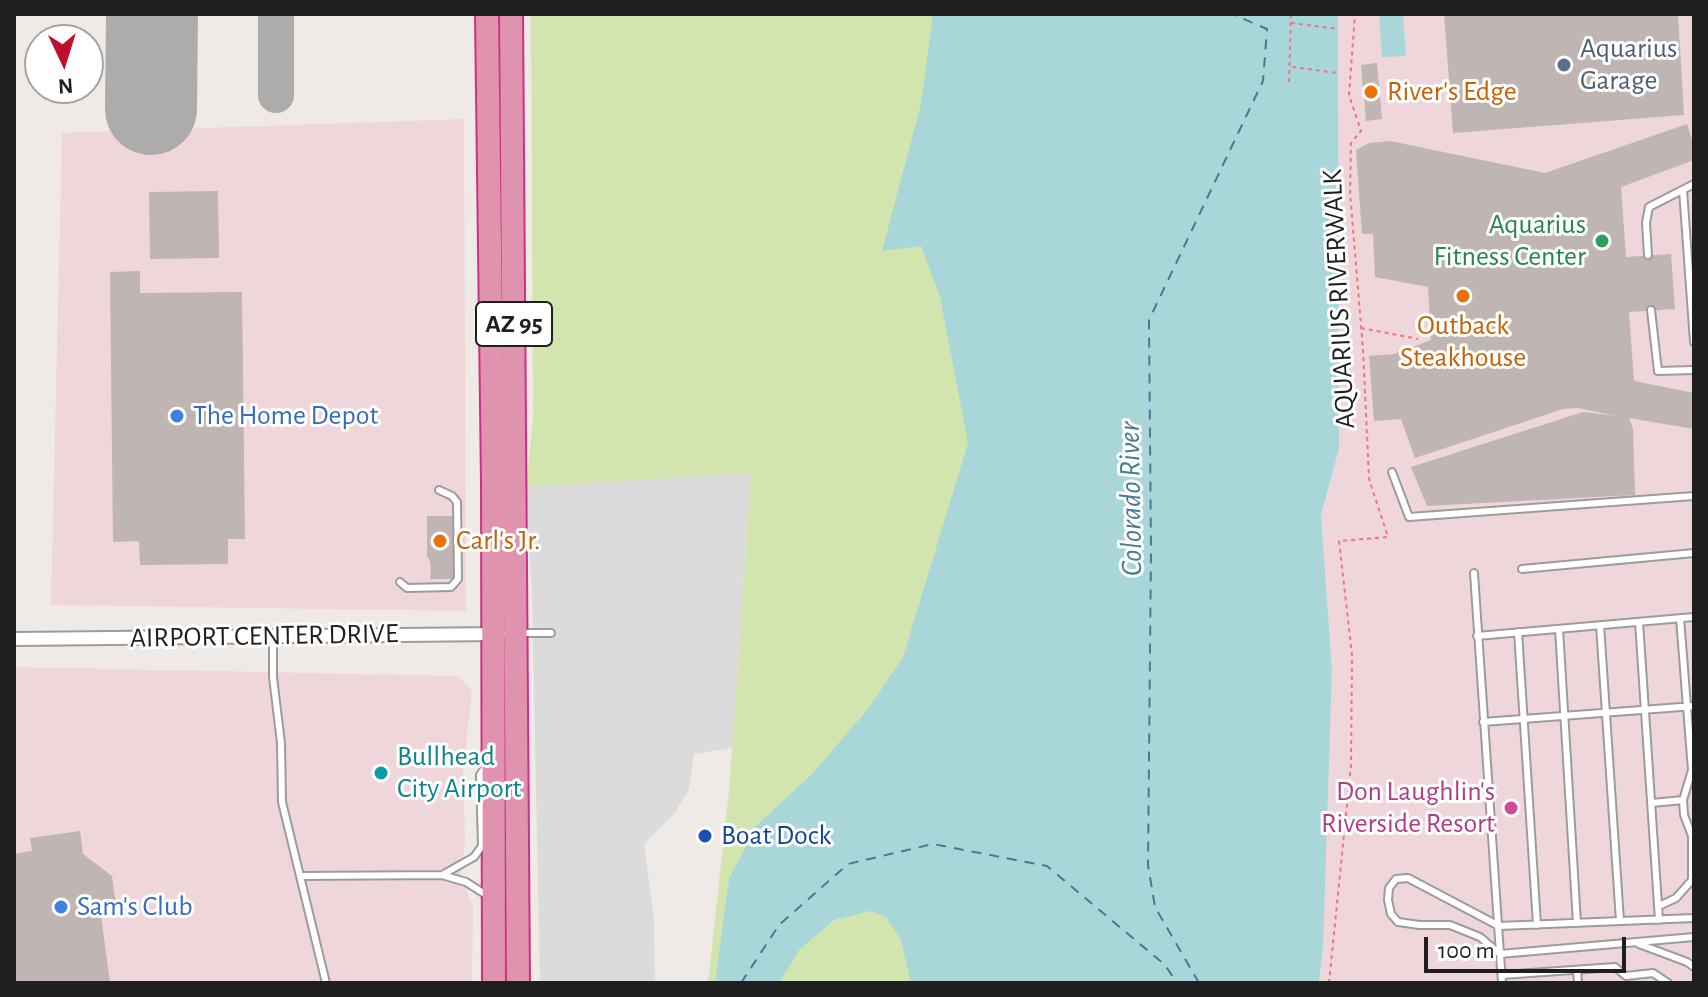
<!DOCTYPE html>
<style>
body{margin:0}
#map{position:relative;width:1708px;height:997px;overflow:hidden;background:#efeae6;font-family:"Alegreya Sans",sans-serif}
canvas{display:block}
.frame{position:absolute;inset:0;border:16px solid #1f1f1f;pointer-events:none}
.north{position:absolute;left:24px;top:24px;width:80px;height:80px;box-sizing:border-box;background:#fff;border:2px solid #a5a5a5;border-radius:50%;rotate:176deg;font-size:22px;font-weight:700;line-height:32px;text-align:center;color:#1f1f1f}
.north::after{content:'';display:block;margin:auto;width:28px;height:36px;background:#bf0f2e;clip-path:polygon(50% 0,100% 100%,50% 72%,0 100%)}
.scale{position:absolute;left:1424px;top:937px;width:202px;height:36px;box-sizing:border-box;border:4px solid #1f1f1f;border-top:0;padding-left:10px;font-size:24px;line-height:28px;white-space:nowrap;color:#1f1f1f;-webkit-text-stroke:6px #fff;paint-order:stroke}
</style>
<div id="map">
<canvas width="1708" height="997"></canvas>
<div class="frame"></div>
<div class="north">N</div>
<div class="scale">100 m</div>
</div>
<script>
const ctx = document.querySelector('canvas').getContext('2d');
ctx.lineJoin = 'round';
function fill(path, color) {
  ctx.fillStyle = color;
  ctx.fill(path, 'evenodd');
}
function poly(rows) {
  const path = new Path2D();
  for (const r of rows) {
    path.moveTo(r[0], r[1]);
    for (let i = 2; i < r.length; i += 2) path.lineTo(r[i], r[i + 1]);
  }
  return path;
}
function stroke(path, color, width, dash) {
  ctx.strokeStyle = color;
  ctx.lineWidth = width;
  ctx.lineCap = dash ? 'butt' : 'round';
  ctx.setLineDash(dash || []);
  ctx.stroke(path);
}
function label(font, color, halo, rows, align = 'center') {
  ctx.font = font + ' "Alegreya Sans",sans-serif';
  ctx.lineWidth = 6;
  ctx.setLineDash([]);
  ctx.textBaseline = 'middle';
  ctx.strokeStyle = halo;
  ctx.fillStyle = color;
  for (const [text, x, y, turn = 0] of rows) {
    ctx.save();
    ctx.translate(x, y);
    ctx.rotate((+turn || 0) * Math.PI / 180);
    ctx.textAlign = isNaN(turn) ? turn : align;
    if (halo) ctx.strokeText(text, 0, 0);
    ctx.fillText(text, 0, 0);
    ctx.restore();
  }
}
fill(poly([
 [1338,14,1694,14,1694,983,1320,983,1332,670,1321,515,1339,449],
 [464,119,466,611,51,605,62,133],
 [14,667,458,676,472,691,463,772,465,840,461,875,473,907,472,983,14,983]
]), '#eed6da');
fill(poly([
 [531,14,988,14,999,983,708,983,729,790,751,474,526,487,533,418]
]), '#d3e5af');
fill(poly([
 [751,473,732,748,694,754,689,789,674,814,644,844,654,920,655,983,540,983,532,593,526,487]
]), '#dbdbdb');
fill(poly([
 [933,14,1338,14,1339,449,1321,515,1332,670,1323,947,1319,983,911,983,901,940,886,917,870,911,834,920,800,949,779,983,715,983,729,879,757,825,812,774,868,709,903,657,968,443,940,297,921,246,882,251,921,104],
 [1379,14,1403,14,1406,56,1382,57]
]), '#a9d7d9');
stroke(poly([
 [741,983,779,925,848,864,933,844,1047,866,1165,965,1177,983],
 [1199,983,1155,907,1148,865,1151,549,1149,320,1263,81,1267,29,1232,14]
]), '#487a91', 2, [10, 8]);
stroke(poly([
 [276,14,276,95]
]), '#aeacaa', 36);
stroke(poly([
 [151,109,152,14]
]), '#aeacaa', 92);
fill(poly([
 [1444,14,1678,14,1684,115,1453,133],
 [1377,63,1382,119,1366,121,1361,65],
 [1687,124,1694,146,1694,160,1621,187,1626,257,1671,254,1675,309,1629,312,1634,381,1694,393,1694,429,1629,418,1633,429,1635,495,1427,506,1411,467,1583,412,1617,416,1578,408,1563,409,1415,458,1401,419,1374,421,1369,356,1394,354,1431,340,1428,287,1375,277,1373,234,1362,234,1356,150,1369,143,1390,141,1545,173],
 [218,191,219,258,150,259,149,192],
 [140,271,140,293,242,292,245,539,228,539,228,564,140,565,139,541,113,542,110,272],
 [427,516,456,516,455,579,430,579,431,566,429,558,427,557],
 [80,831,83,854,112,876,116,906,100,908,110,983,14,983,14,854,32,851,30,838]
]), '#bfb5b2');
const lane = poly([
 [1683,190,1694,342],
 [1648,255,1646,223,1649,207,1694,184],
 [1651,310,1658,371,1694,370],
 [1392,472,1409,517,1694,496],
 [1522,569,1694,553],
 [1474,573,1502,983],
 [400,582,407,588,451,587,458,579,457,502,452,496,439,490],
 [1639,622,1659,920],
 [1600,625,1620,921],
 [1559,629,1577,923],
 [1518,632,1537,925],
 [519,633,551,633],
 [273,636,273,677,281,743,282,802,326,983],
 [1477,636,1694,617],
 [1483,722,1694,706],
 [1652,803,1683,800],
 [442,875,474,857,482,846,480,775,486,766],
 [301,876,442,875,466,882,488,896],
 [1659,906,1676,898,1692,880,1692,836,1684,815,1683,800,1692,770,1680,618],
 [1694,918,1499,926,1408,878,1396,879,1389,888,1388,900,1391,914,1398,922,1420,925,1450,925,1480,937,1500,954,1694,937],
 [1639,944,1687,962,1694,967],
 [1577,970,1578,983],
 [1502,975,1615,967,1626,976,1653,973,1668,983]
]);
const street = poly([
 [14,639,499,634]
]);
const highway = poly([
 [487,14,493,482,494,983],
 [511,14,518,983]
]);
stroke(lane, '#9c9c9c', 10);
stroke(street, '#9c9c9c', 16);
stroke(highway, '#ce3183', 26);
stroke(poly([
 [1291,23,1338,29],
 [1292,67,1338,73],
 [1289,82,1291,14],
 [1361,328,1418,339],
 [1329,983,1351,765,1352,655,1339,541,1388,537,1369,479,1363,350,1350,192,1351,143,1361,131,1349,95,1355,14]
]), '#f0767f', 2, [4, 4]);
stroke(lane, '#fff', 6);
stroke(street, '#fff', 12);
stroke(highway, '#e093af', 22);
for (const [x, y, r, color] of [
 [1564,65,8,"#5c6f8a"],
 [1371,92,8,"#e8710a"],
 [1602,241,8,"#2e9e5b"],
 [1463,296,8,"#e8710a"],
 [177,416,8,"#3f7fe0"],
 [440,541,8,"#e8710a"],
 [381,773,8,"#0f9aa8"],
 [1511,808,8,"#d1479c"],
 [705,836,8,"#1a4fb4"],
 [61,907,8,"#3f7fe0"]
]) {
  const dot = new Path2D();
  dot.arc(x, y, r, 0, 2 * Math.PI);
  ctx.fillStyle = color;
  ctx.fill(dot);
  stroke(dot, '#fff', 3);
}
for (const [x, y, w] of [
 [514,324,76]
]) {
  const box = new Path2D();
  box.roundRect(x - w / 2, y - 22, w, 44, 6);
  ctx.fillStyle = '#fff';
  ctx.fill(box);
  stroke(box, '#1f1f1f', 2);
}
label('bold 26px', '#1f1f1f', null, [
 ["AZ 95",514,324]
]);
label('28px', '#4e5e75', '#fff', [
 ["Aquarius",1580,49],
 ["Garage",1580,81]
], 'left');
label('28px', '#c56008', '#fff', [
 ["River's Edge",1387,92],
 ["Outback",1463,326,"center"],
 ["Steakhouse",1463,358,"center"],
 ["Carl's Jr.",456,541]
], 'left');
label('28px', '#27864d', '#fff', [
 ["Aquarius",1586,225],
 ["Fitness Center",1586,257]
], 'right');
label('28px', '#1f1f1f', '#fff', [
 ["AQUARIUS RIVERWALK",1339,299,-93],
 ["AIRPORT CENTER DRIVE",264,636,-1]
]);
label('28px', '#366cbe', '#fff', [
 ["The Home Depot",193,416],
 ["Sam's Club",77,907]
], 'left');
label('28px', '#0d838f', '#fff', [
 ["Bullhead",397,757],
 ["City Airport",397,789]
], 'left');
label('28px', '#b23c85', '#fff', [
 ["Don Laughlin's",1495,792],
 ["Riverside Resort",1495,824]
], 'right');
label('28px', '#164399', '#fff', [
 ["Boat Dock",721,836]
], 'left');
label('italic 30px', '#487a91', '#fff', [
 ["Colorado River",1131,499,-91]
]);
</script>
